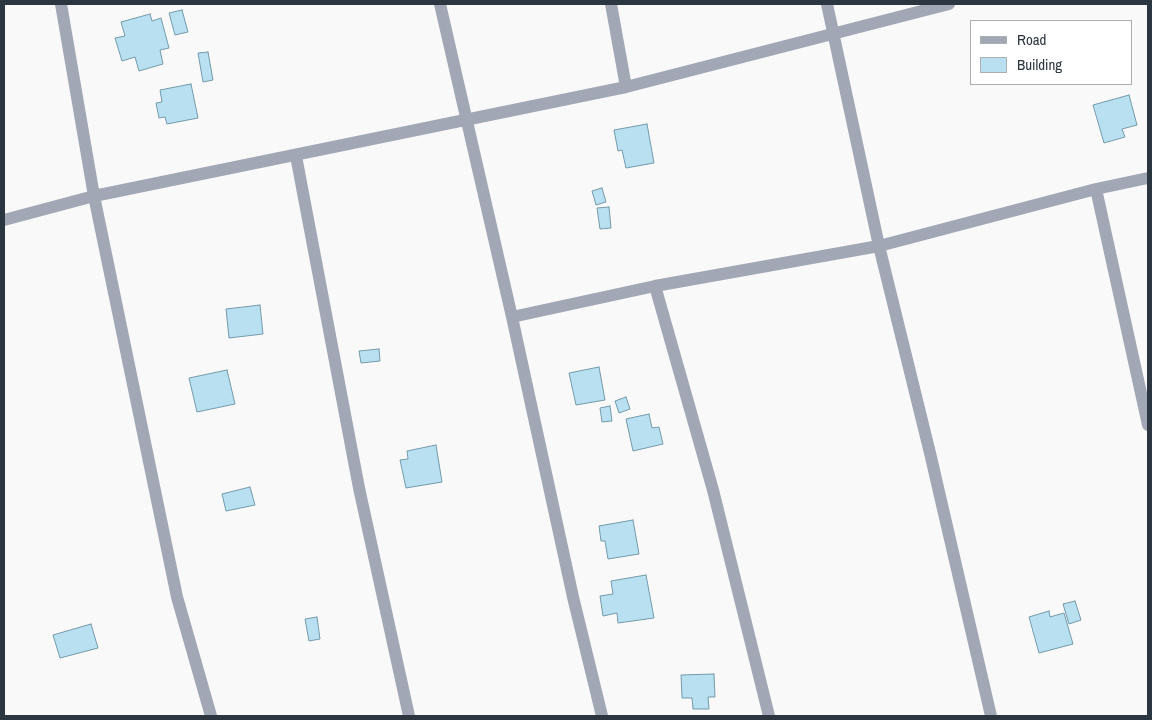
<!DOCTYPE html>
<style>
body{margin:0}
#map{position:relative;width:1152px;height:720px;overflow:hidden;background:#f9f9f9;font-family:"Archivo Narrow",sans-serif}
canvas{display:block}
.frame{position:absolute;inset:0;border:5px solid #2c3641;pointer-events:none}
.legend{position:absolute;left:970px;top:20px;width:162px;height:65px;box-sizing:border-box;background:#fff;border:1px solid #abafb3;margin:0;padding:6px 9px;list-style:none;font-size:15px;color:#2c3641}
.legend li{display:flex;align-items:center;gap:10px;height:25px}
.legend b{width:25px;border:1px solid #abafb3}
</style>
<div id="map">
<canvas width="1152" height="720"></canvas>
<div class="frame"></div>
<ul class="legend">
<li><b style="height:6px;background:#a2a7b5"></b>Road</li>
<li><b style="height:14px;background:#b8e0f0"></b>Building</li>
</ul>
</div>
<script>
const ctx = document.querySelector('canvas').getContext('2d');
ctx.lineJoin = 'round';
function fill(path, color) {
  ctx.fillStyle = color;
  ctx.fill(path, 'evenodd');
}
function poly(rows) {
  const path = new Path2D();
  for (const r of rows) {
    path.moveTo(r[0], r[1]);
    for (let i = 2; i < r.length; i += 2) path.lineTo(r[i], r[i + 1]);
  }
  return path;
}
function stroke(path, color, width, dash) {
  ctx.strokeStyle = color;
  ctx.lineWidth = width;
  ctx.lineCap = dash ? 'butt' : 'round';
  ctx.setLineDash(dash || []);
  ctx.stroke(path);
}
const building = poly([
 [182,10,188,32,175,35,169,13,182,10],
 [150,14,152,21,161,18,169,48,160,50,163,64,139,71,135,57,122,61,115,38,125,36,121,22,150,14],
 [208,52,213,80,203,82,198,53,208,52],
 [191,84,198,118,167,124,165,117,159,118,156,103,162,102,160,90,191,84],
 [1129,95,1137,125,1122,129,1125,137,1104,143,1093,105,1129,95],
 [647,124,654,163,626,168,622,150,618,151,614,130,647,124],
 [602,188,606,202,596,205,592,191,602,188],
 [609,207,611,228,600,229,597,208,609,207],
 [260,305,263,334,229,338,226,309,260,305],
 [379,349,380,361,361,363,359,351,379,349],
 [599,367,605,400,576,405,569,373,599,367],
 [227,370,235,404,197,412,189,378,227,370],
 [626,397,630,409,619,413,615,401,626,397],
 [610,406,612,421,602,422,600,408,610,406],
 [649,414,652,428,659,427,663,444,633,451,626,419,649,414],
 [436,445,442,482,406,488,400,460,408,459,407,451,436,445],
 [250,487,255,505,226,511,222,494,250,487],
 [633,520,639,554,608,559,605,541,601,541,599,526,633,520],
 [646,575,654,618,618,623,617,613,603,616,600,596,613,594,611,581,646,575],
 [1075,601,1081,620,1069,624,1063,604,1075,601],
 [1049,611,1050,617,1064,613,1073,644,1039,653,1029,617,1049,611],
 [317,617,320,639,309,641,305,619,317,617],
 [91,624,98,648,60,658,53,635,91,624],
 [714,674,715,697,708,697,709,709,693,709,692,698,682,698,681,675,714,674]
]);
fill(building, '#b8e0f0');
stroke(building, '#749aa9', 1);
stroke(poly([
 [61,4,94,196,177,597,211,716],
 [440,4,512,317,573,597,602,716],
 [611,4,626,87],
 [827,4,879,246,930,453,991,716],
 [296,156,359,488,409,716],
 [1096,189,1148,425],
 [4,220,94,196,626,87,949,4],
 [655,286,713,490,769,716],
 [512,317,655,286,879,246,1096,189,1148,178]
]), '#a2a7b5', 12);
</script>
